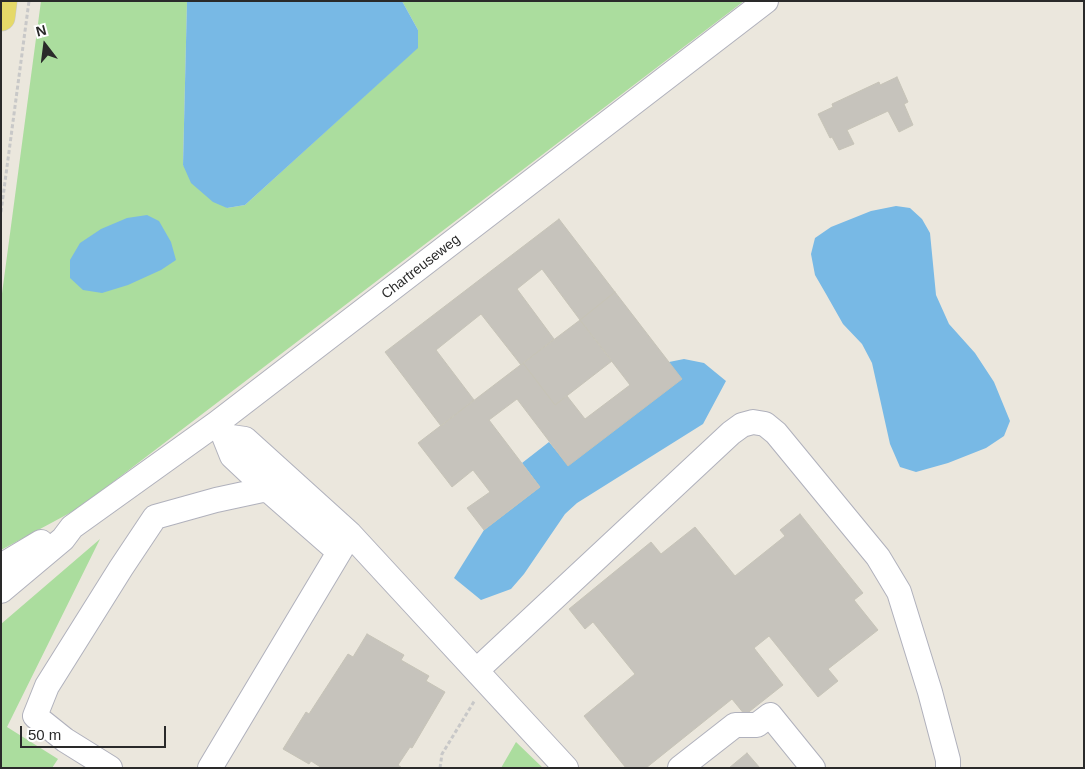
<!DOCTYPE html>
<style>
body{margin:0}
#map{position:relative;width:1085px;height:769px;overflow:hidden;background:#ebe7dd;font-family:Helvetica,sans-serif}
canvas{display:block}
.frame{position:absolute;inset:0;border:2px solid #2a2a2a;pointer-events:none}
.north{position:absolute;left:20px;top:20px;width:50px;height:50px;-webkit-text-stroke:4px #fff;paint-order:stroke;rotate:345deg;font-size:14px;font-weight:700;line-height:20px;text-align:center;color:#2a2a2a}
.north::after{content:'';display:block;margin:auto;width:18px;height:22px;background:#2a2a2a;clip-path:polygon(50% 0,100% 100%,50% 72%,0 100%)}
.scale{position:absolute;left:20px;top:726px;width:146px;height:22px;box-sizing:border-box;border:2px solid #2a2a2a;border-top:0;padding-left:6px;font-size:15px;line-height:18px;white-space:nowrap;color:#2a2a2a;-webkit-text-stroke:4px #fff;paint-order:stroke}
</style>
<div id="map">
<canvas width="1085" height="769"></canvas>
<div class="frame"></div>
<div class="north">N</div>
<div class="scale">50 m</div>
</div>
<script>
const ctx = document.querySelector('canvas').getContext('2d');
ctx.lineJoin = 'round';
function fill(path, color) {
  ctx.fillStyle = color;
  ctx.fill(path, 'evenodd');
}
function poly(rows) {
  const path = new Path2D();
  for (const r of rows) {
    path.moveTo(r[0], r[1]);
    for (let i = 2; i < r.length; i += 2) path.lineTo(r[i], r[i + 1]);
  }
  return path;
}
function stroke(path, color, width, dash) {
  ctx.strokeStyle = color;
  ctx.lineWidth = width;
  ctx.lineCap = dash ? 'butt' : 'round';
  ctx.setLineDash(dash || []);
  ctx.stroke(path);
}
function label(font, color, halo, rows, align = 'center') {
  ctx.font = font + ' Helvetica,sans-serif';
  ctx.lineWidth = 5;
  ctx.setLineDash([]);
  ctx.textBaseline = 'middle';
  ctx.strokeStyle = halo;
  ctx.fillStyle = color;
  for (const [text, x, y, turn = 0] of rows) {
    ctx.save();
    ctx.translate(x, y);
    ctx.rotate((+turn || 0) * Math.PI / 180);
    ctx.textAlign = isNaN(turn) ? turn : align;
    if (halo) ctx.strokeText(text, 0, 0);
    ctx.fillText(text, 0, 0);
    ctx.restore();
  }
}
fill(poly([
 [41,1,187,1,183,165,227,208,245,205,417,48,418,30,402,1,744,1,79,508,1,550,1,301],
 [100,539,7,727,58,759,52,768,1,768,1,624],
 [516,742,543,768,501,768]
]), '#abdd9e');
fill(poly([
 [187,1,402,1,418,30,418,48,245,205,227,208,213,202,191,183,183,165],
 [896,206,910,208,922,219,930,233,936,295,949,324,975,353,994,382,1010,421,1004,436,986,448,948,463,916,472,900,467,890,444,872,363,862,344,843,324,826,294,815,275,811,254,815,238,831,227,871,211],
 [147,215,159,221,171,242,176,260,161,270,128,285,102,293,83,290,70,278,70,260,80,243,101,229,127,218],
 [684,359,704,363,726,381,703,424,577,503,565,514,524,574,511,589,481,600,454,578,484,530,540,487,522,463,549,442,568,465,669,362]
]), '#78b9e5');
const building = poly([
 [897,77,908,102,904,104,913,125,899,132,888,111,847,130,854,144,839,150,832,137,830,138,818,114,833,107,832,104,879,82,880,85,897,77],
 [559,219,615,292,580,320,542,269,517,289,554,339,521,365,481,314,436,350,474,400,441,426,385,352,559,219],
 [615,292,682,379,568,466,517,399,489,420,540,487,484,530,467,508,490,492,473,470,452,487,418,443,523,363,555,405,567,396,585,419,630,385,580,320,615,292],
 [580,320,612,361,555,405,523,363,580,320],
 [800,514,863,593,854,600,878,630,828,669,838,681,818,697,769,636,754,648,783,685,745,715,732,699,646,768,626,768,584,716,635,674,593,622,585,629,569,609,651,542,661,554,695,527,735,576,785,536,780,530,800,514],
 [367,634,404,655,401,660,429,676,426,681,445,692,412,748,410,747,398,765,402,768,322,768,311,761,309,764,283,749,306,712,309,714,348,654,353,657,367,634],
 [747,753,760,768,729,768,747,753]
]);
fill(building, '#c6c3bc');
stroke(building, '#c6c3b7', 1);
const minor = poly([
 [217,423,224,436,245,439,350,534,566,768],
 [224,436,232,456,267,489,339,552],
 [1,566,41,542],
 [1,591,63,539,72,527,217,423,766,1],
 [477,670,731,433,742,425,753,422,765,424,776,433,878,557,899,592,930,692,948,760,948,768],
 [110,768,65,740,35,716,47,686,121,568,155,517,216,500,267,489,281,472],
 [210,768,350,534],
 [680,768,735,725,757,725,770,715,813,768]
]);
const major = poly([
 [1,17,3,1]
]);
stroke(minor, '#b0b1bc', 26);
stroke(major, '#c8c8c8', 29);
stroke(poly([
 [1,212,29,1],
 [440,768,442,754,475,700]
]), '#c8c8c8', 3, [4, 2.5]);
stroke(minor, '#fff', 24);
stroke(major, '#e5d968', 28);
label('14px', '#2a2a2a', '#fff', [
 ["Chartreuseweg",421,267,-38]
]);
</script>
